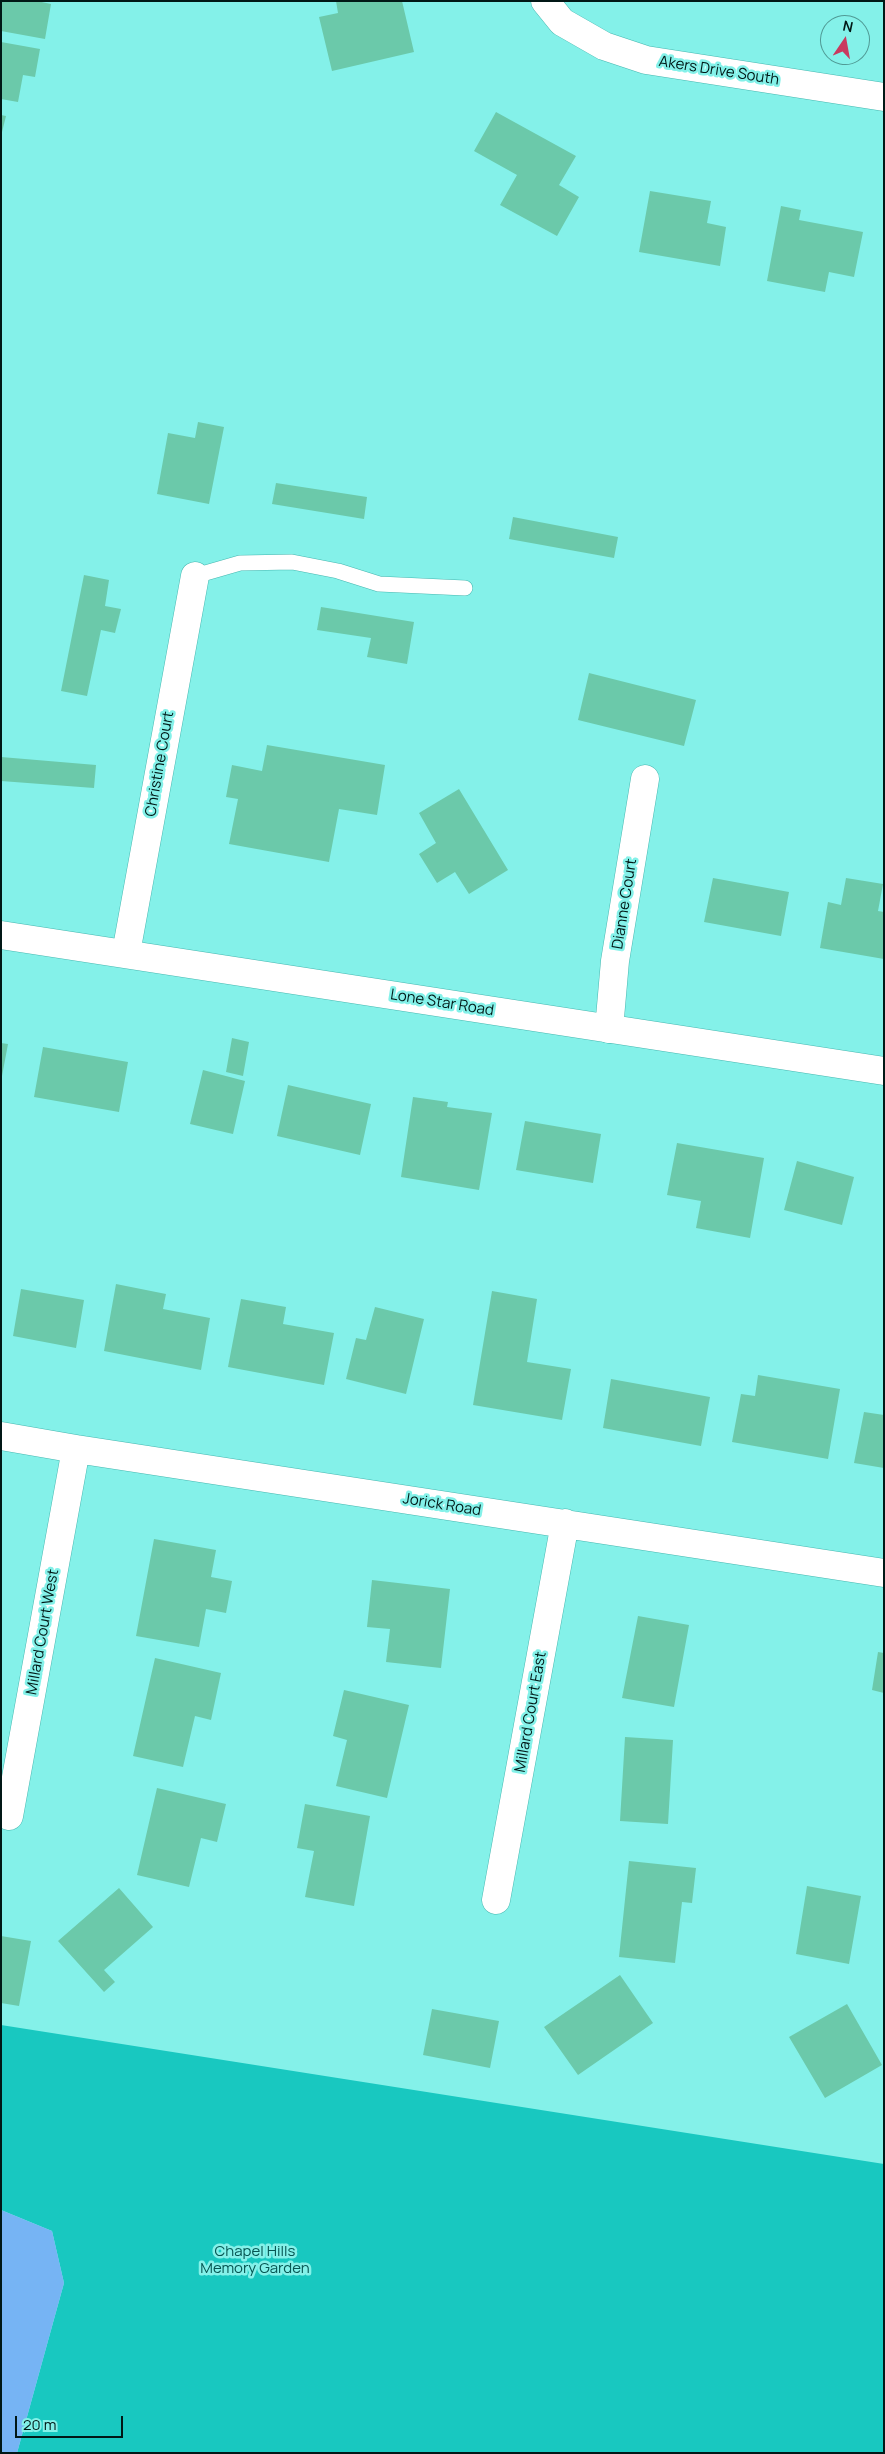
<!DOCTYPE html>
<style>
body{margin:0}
#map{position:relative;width:885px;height:2454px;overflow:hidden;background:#84f1e9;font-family:Manrope,sans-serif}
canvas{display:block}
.frame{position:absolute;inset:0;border:2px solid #011816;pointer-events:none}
.north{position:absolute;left:820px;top:15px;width:50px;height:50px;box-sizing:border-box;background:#84f1e9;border:1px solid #509a95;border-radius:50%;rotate:12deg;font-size:14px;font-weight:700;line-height:20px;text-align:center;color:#011816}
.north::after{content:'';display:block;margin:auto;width:18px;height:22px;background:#c93a5f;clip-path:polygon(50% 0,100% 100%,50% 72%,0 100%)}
.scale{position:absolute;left:15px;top:2416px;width:108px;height:22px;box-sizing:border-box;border:2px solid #011816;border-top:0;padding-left:6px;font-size:15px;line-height:18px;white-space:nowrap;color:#011816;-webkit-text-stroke:4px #84f1e9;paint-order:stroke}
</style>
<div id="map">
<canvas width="885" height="2454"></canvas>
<div class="frame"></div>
<div class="north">N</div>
<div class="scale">20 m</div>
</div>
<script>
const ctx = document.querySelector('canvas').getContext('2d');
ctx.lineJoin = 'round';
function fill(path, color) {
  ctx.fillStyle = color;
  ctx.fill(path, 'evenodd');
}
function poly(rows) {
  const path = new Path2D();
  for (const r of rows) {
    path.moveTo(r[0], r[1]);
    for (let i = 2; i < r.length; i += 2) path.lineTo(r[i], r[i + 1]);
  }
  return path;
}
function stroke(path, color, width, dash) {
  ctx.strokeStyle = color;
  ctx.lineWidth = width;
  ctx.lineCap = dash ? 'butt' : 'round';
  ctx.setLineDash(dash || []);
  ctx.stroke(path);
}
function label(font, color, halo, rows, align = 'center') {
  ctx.font = font + ' Manrope,sans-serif';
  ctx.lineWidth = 5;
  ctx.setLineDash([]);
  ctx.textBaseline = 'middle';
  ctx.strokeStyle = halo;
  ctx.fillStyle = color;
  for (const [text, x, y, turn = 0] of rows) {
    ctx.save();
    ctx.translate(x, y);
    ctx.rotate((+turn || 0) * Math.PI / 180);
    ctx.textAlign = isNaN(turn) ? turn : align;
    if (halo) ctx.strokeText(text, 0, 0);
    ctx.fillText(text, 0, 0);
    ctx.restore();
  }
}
fill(poly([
 [1,2025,884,2164,884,2453,17,2453,64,2283,52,2231,1,2210]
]), '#18c8c0');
fill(poly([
 [1,2210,52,2231,64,2283,17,2453,1,2453]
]), '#76b4f4');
fill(poly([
 [1,1,37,1,51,4,45,39,1,31],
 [336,1,402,1,414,52,332,71,319,17,338,13],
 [1,42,40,49,35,77,23,75,18,102,1,99],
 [496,112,576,156,559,185,579,197,557,236,500,205,517,175,474,151],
 [1,115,6,116,2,132,1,132],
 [650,191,711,201,707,223,726,227,720,266,639,252],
 [781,206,801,210,799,220,863,232,854,277,829,272,825,292,767,281],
 [198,422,224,427,209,504,157,494,168,433,195,438],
 [276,483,367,497,364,519,272,504],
 [513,517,618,537,614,558,509,539],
 [84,575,109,580,105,606,121,609,115,633,101,630,87,696,61,691],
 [321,607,414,622,407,664,367,657,371,638,317,630],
 [589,673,696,700,684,746,578,720],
 [267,745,385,765,377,815,339,809,329,862,229,844,238,799,226,797,232,765,262,771],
 [1,757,96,765,94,788,1,781],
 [459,789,508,870,469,894,455,872,437,883,419,854,436,843,419,813],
 [713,878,789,892,781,936,704,922],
 [846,878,883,884,878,911,884,912,884,959,820,948,828,902,841,905],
 [232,1038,249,1042,243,1076,226,1072],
 [1,1043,8,1044,2,1076,1,1076],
 [43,1047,128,1062,119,1112,34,1097],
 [203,1070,245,1081,233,1134,190,1124],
 [288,1085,371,1104,360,1155,277,1136],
 [413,1097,448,1102,447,1107,492,1113,479,1190,401,1177],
 [525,1121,601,1134,593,1183,516,1170],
 [677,1143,764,1158,750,1238,696,1228,701,1201,667,1195],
 [797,1161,854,1177,842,1225,784,1210],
 [116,1284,166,1294,163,1309,210,1318,201,1370,104,1351],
 [21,1289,84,1300,76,1348,13,1336],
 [492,1291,537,1299,527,1362,571,1369,562,1420,473,1405],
 [241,1299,286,1307,283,1324,334,1333,324,1385,228,1367],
 [375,1307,424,1319,406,1394,346,1379,356,1338,366,1340],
 [758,1375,840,1389,828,1459,732,1442,741,1394,755,1396],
 [611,1379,710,1397,701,1446,603,1428],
 [864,1412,884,1415,884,1468,854,1463],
 [154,1539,216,1550,211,1577,232,1581,226,1613,206,1609,199,1647,136,1636],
 [372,1580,450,1589,441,1668,386,1662,390,1629,367,1627],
 [638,1616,689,1625,674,1707,622,1698],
 [878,1652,884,1653,884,1693,872,1690],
 [155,1658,221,1673,211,1720,195,1716,183,1767,133,1756],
 [344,1690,409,1705,387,1798,336,1786,347,1740,333,1736],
 [625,1737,673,1740,668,1824,620,1821],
 [157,1788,226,1804,217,1842,201,1838,189,1887,137,1875],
 [305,1804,370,1816,354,1906,305,1897,314,1851,297,1848],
 [629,1861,696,1868,692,1903,682,1902,675,1963,619,1957],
 [807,1886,861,1896,849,1964,796,1954],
 [119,1888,153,1927,104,1970,115,1982,104,1992,58,1941],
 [1,1936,31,1941,19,2006,1,2003],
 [620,1975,653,2023,578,2075,544,2027],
 [847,2004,882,2065,825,2098,789,2037],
 [432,2009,499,2021,490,2068,423,2055]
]), '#6bc9aa');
const service = poly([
 [195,576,240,563,292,562,338,571,379,584,465,588]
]);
const minor = poly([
 [545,1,562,22,604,46,646,60,884,97],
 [126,953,195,576],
 [609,1029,615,961,645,779],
 [1,1436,76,1449,884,1573],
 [9,1816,76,1449],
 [496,1900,565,1523]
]);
const tertiary = poly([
 [1,935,884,1071]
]);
stroke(service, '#45b7b0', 16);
stroke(minor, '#45b7b0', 29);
stroke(tertiary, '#45b7b0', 29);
stroke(service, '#fff', 15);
stroke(minor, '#fff', 28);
stroke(tertiary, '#fff', 28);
label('15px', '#011816', '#84f1e9', [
 ["Akers Drive South",719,71,9],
 ["Christine Court",160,764,-80],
 ["Dianne Court",625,904,-81],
 ["Lone Star Road",442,1003,9],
 ["Jorick Road",442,1505,9],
 ["Millard Court West",43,1632,-80],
 ["Millard Court East",531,1712,-80]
]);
label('15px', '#065552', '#84f1e9', [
 ["Chapel Hills",255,2252],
 ["Memory Garden",255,2269]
]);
</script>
